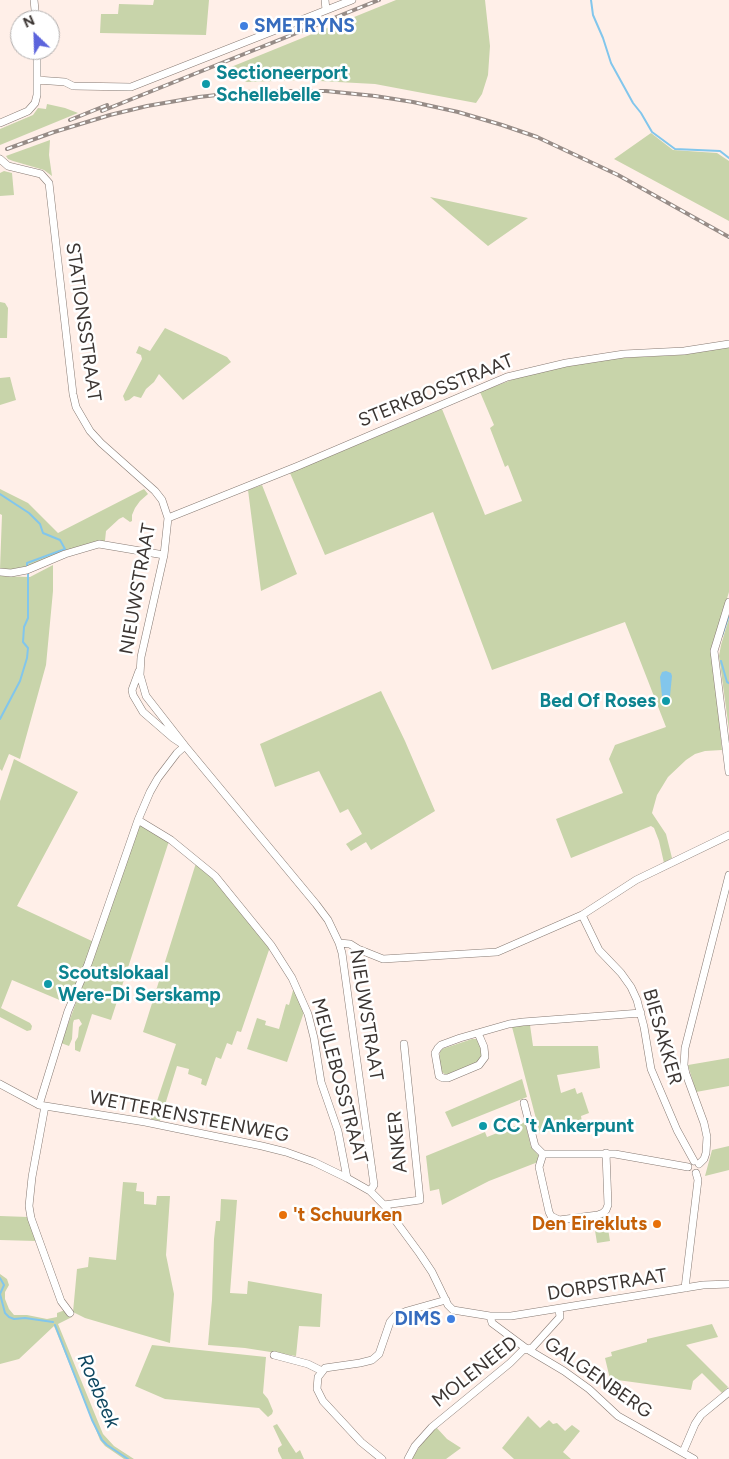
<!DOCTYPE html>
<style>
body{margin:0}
#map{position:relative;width:729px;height:1459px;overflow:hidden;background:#ffefe8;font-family:Figtree,sans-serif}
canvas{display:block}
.north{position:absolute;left:10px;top:10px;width:50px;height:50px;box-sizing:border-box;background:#fff;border:1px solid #b1aead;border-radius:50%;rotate:336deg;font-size:14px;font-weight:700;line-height:20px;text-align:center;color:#3b3532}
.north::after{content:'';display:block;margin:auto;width:18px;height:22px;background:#5c64dc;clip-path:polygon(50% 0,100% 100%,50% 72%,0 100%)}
</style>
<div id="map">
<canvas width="729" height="1459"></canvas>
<div class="north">N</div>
</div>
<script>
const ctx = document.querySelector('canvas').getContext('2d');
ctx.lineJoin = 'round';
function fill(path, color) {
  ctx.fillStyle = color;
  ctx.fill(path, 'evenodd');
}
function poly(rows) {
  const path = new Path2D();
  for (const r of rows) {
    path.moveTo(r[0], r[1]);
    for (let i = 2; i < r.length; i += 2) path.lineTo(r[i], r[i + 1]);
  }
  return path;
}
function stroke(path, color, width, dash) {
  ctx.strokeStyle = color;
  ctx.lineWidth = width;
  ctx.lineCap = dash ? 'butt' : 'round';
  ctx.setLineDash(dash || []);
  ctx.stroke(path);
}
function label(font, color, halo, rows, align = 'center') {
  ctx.font = font + ' Figtree,sans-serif';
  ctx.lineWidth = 5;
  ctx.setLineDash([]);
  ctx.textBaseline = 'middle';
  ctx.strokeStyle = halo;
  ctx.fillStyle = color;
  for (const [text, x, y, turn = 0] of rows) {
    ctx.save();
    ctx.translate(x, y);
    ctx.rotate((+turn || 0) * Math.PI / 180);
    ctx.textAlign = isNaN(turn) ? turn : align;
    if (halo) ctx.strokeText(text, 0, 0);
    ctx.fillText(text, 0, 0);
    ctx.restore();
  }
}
fill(poly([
 [154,0,209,0,206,35,100,33,101,14,118,14,119,4,153,5],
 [396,0,485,0,490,46,488,75,482,94,476,103,375,84,301,80,247,82,236,77,231,67],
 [47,104,65,108,78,113,0,145,0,129,33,115,38,108,46,109],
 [651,133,673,150,717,153,729,161,729,221,614,159],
 [50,140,49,155,52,176,44,170,13,161,8,159,6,156],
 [4,171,12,173,14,195,0,196,0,173],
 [430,197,528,218,488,246],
 [0,302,5,303,8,308,7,338,0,338],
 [165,328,227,357,231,362,183,400,159,374,154,382,146,389,141,398,134,396,129,400,125,401,123,396,142,359,141,355,136,353,139,346,150,351],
 [729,347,729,592,712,646,722,750,705,751,695,754,686,760,668,777,657,795,652,813,666,834,672,858,664,863,659,841,654,828,651,826,571,858,556,819,623,793,609,759,615,745,666,727,625,622,492,670,433,512,325,555,290,473,442,409,485,515,522,501,508,465,505,467,490,428,494,425,480,392,514,379,559,367,615,358,681,355],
 [10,377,16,400,0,405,0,378],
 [262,485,297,574,261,591,248,490],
 [0,489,28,503,58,533,144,489,148,494,140,501,135,508,132,515,132,521,130,522,123,517,119,519,106,531,105,541,87,544,23,568,10,570,0,569,2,515,0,514],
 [53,565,53,591,46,665,20,759,9,754,2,771,0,769,0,576,30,577],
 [729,618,729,730,719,656,721,645],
 [381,691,405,741,435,811,371,850,366,842,351,851,346,844,362,834,348,809,340,813,319,771,275,787,260,744],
 [14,759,78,792,17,906,94,942,69,1004,12,980,1,1008,30,1023,32,1026,31,1030,27,1031,0,1017,0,801],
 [138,824,169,841,111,1020,92,1014,80,1052,75,1050,75,1042,78,1037,79,1027,82,1024,79,1019,74,1020,73,1023,72,1039,69,1046,61,1043,93,957],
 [196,863,215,879,270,947,241,1032,237,1031,232,1045,227,1043,221,1059,216,1057,206,1086,201,1084,202,1079,188,1074,189,1069,177,1066,160,1121,151,1119,176,1044,143,1032],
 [294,987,305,1009,287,1062,247,1049,257,1018,266,1021,265,1025,279,1029,286,1004,289,1005],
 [530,1025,533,1046,598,1046,600,1068,557,1075,561,1093,575,1088,577,1094,582,1092,589,1113,581,1116,582,1122,540,1134,512,1027],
 [472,1039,477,1039,479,1042,483,1055,478,1063,446,1075,442,1072,439,1062,440,1052,442,1049],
 [729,1058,729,1086,696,1092,688,1065],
 [522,1079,527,1097,452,1127,445,1112],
 [525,1122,531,1147,539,1156,538,1162,489,1181,442,1205,439,1189,430,1191,426,1156,485,1132,487,1137],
 [729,1146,729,1170,705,1176,712,1150],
 [123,1182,137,1183,136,1191,144,1192,144,1204,156,1205,157,1196,170,1196,166,1255,174,1294,170,1343,85,1318,73,1312,77,1269,88,1267,89,1257,116,1260],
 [221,1199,237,1200,230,1293,247,1294,248,1281,322,1294,320,1327,299,1326,296,1356,245,1348,208,1345,212,1300,214,1239,216,1221,220,1221],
 [0,1216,28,1217,36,1241,0,1240],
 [606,1216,610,1241,597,1243,593,1218],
 [0,1274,7,1279,9,1285,5,1292,5,1299,9,1309,14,1315,27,1315,47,1319,57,1317,57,1313,65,1310,72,1317,58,1324,103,1434,114,1446,134,1459,124,1459,105,1446,100,1440,54,1326,19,1359,0,1364],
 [712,1324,718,1337,686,1345,728,1387,722,1393,702,1373,693,1381,691,1390,610,1379,605,1358,612,1356,611,1352,647,1342,647,1339],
 [152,1345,266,1357,263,1393,268,1399,273,1411,272,1414,268,1417,259,1408,165,1399,135,1386],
 [528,1416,540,1428,549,1420,553,1424,557,1423,565,1431,572,1425,580,1431,563,1452,571,1459,514,1459,502,1448],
 [277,1424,296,1453,300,1450,304,1459,282,1459,278,1451,278,1448,282,1445,273,1426],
 [436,1427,447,1439,461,1448,446,1459,411,1459,426,1438]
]), '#c8d4aa');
fill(poly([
 [666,671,671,673,672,676,670,696,666,704,662,696,660,677,662,672]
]), '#82c6ec');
stroke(poly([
 [591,0,593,15,603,38,611,63,633,103,641,113,652,132,675,149,720,151,729,158],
 [0,494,29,513,40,524,43,533,60,540,65,549,27,563,27,566],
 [722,636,729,615],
 [721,661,727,682,729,683],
 [0,719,20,681,27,658,28,648,23,642,24,627,28,618,28,572],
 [0,1278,4,1285,0,1294,5,1313,9,1317,14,1319,25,1318,53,1322],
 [55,1325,92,1420,102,1440,107,1445,128,1459]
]), '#82c6ec', 2);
const minor = poly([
 [34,0,36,20],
 [325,0,326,10],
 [37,80,65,82,73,86,131,87,352,0],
 [0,123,28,111,35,103,37,95,37,50],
 [0,159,8,166,41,174,49,183,73,394,76,407,90,431,101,443,155,491,162,500,168,518,164,555,141,657,140,675,146,696,185,746,316,904,328,920,339,943,342,953,374,1185,370,1191],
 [168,518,298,466,507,377,566,363,624,354,684,351,729,344],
 [0,572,11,573,27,570,65,554,99,544,164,555],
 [729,602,714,651,729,772],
 [138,820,171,840,215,876,271,945,292,978,308,1014,314,1038,321,1082,338,1131,347,1178],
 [582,915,599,950,621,973,631,987,637,1000,644,1027,651,1069,677,1130,694,1161],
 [339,943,350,944,358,949,383,959,497,952,582,915,636,880,729,835],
 [478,1033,484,1047,485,1057,479,1065,448,1078,443,1078,439,1076,435,1053,438,1048,441,1045,460,1038,509,1024,523,1022,641,1013],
 [0,1084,39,1105,145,1122,262,1146,286,1152,314,1162,347,1178,370,1191,384,1205,420,1254,432,1272,448,1305,453,1310,490,1316,511,1316,703,1285,729,1284],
 [524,1103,535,1146,543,1154,615,1154,688,1167],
 [39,1105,68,1011,88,964,138,820,150,792,158,778,177,753,185,746,173,738,143,712,133,695,132,690,139,671],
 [45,1106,32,1177,29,1206,31,1218,61,1301,70,1313],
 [543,1154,539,1167,549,1212,551,1216,559,1220,598,1215,603,1213,606,1210,608,1205,606,1153],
 [699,1164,704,1159,706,1153,707,1137,704,1123,686,1074,684,1065,685,1048,729,875],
 [384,1205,420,1200,404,1044],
 [685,1288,698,1180,696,1173],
 [490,1316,492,1323,527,1349,564,1371,589,1389,618,1416,694,1459],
 [274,1355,308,1364,322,1371],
 [683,1452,695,1424,701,1415,729,1392],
 [382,1459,361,1442,323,1401,317,1389,318,1377,325,1368,360,1363,372,1360,379,1354,390,1322,395,1316,407,1311,446,1300],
 [408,1459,415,1446,432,1427,510,1363,523,1350,532,1348,560,1317,559,1309]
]);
stroke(minor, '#877a73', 8);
stroke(minor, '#fff', 7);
const rail = poly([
 [102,111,379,0],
 [70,120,107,105],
 [7,149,54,132,110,115,147,106,199,97,243,92,290,91,326,91,375,96,413,102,458,112,502,125,537,137,618,175,729,237]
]);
stroke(rail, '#978c87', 4);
stroke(rail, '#fff', 2, [5.5]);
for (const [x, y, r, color] of [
 [244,26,5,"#3f7fe0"],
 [206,84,5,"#0f9aa8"],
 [666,701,5,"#0f9aa8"],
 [48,984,5,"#0f9aa8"],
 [483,1126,5,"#0f9aa8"],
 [283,1215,5,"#e8710a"],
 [657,1224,5,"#e8710a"],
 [451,1319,5,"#3f7fe0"]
]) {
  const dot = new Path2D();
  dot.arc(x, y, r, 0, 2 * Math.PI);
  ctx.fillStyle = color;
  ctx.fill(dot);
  stroke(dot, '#fff', 2);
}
label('bold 19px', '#366cbe', '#fff', [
 ["SMETRYNS",254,26],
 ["DIMS",441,1319,"right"]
], 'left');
label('bold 19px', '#0d838f', '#fff', [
 ["Sectioneerport",216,73],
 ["Schellebelle",216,95],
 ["Bed Of Roses",656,701,"right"],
 ["Scoutslokaal",58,973],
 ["Were-Di Serskamp",58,995],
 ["CC 't Ankerpunt",493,1126]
], 'left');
label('19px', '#3b3532', '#fff', [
 ["STATIONSSTRAAT",83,322,82],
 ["STERKBOSSTRAAT",436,391,-22],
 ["NIEUWSTRAAT",138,589,-80],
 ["NIEUWSTRAAT",366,1015,81],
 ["BIESAKKER",662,1037,74],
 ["MEULEBOSSTRAAT",339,1081,75],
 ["WETTERENSTEENWEG",189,1117,11],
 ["ANKER",398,1142,-96],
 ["DORPSTRAAT",607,1285,-9],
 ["MOLENEED",475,1372,-38],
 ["GALGENBERG",598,1378,35]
]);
label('bold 19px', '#c56008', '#fff', [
 ["'t Schuurken",293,1215],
 ["Den Eirekluts",647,1224,"right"]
], 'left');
label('italic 20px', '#0f4760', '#fff', [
 ["Roebeek",98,1391,67]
]);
</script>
